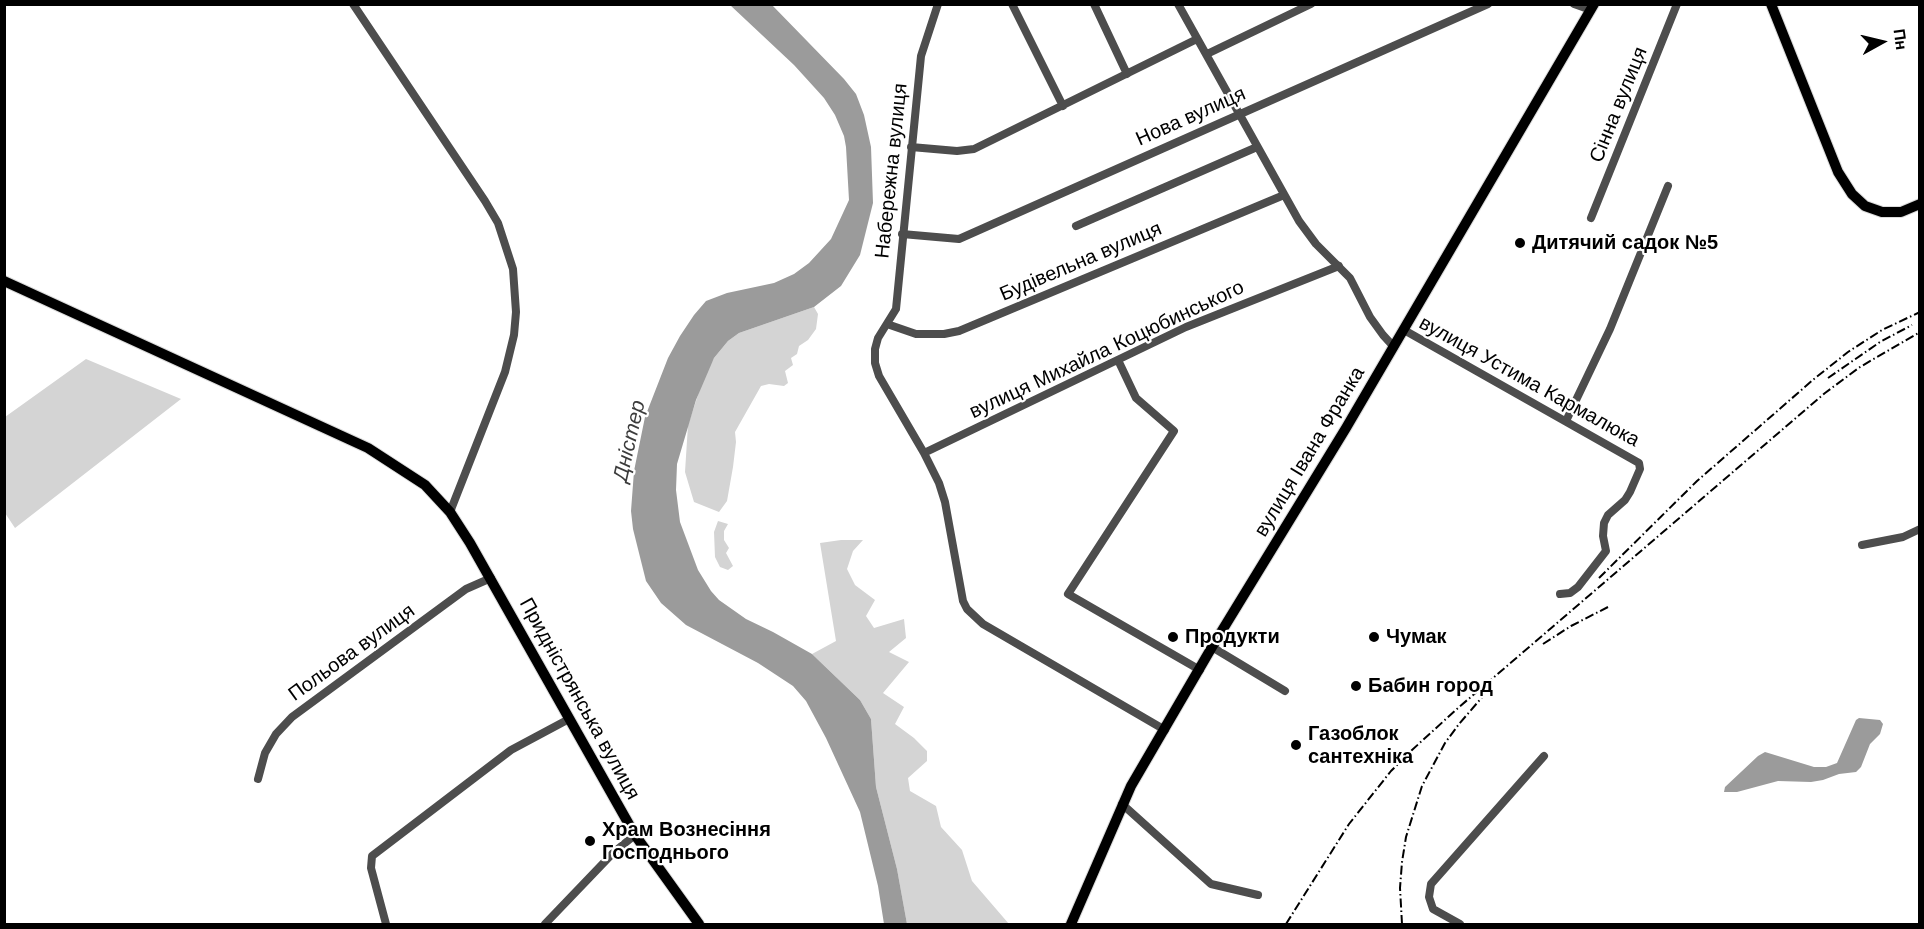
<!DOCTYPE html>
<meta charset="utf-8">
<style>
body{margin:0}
#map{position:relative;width:1924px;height:929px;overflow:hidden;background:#fff;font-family:Arial,sans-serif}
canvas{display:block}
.frame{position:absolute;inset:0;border:6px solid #000;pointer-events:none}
.north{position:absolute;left:1852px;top:12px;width:60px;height:60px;-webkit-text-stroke:4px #fff;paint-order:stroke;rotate:82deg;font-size:16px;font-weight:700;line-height:24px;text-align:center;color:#000}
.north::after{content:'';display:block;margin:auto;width:21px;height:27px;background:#000;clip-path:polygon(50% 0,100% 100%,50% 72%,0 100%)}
</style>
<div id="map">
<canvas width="1924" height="929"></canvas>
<div class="frame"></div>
<div class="north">Пн</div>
</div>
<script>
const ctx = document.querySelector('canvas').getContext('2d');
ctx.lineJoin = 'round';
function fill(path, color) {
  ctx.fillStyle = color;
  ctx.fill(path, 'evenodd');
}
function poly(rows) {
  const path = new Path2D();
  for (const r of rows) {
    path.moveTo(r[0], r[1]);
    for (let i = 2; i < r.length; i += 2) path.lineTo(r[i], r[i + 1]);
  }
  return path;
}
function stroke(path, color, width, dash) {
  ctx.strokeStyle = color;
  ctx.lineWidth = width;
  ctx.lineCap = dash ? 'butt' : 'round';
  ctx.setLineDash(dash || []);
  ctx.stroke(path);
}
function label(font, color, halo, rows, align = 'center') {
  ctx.font = font + ' Arial,sans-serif';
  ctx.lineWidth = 4.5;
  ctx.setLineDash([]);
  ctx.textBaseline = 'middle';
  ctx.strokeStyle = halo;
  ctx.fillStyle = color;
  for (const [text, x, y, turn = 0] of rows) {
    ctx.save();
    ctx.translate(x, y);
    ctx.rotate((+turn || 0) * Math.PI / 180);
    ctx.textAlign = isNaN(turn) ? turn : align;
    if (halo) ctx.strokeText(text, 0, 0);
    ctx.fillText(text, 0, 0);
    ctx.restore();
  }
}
fill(poly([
 [814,307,818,314,816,329,808,340,799,346,797,354,791,358,793,365,785,371,788,383,784,386,769,384,761,386,735,432,736,442,733,467,727,501,719,512,694,502,685,472,688,425,704,377,714,358,728,341,739,333],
 [86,359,181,399,15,528,5,513,5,417],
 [718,521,728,524,724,531,724,540,729,548,726,553,733,566,728,570,720,567,715,557,714,532],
 [841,540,863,540,853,551,847,569,855,585,875,600,866,616,874,628,904,619,906,638,889,652,909,662,883,693,904,707,895,724,914,738,927,751,927,761,908,778,910,791,936,806,941,827,962,850,972,881,1009,924,907,924,897,869,876,787,871,719,860,700,812,654,836,641,820,543]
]), '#d4d4d4');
fill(poly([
 [730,5,772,5,844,79,856,94,864,115,871,147,873,203,860,255,841,286,814,307,739,333,728,341,714,358,696,400,677,464,676,490,680,522,698,570,711,591,719,600,746,619,773,632,812,654,860,700,871,719,876,787,897,869,907,924,884,924,878,886,860,812,826,738,806,701,793,686,758,663,686,625,661,603,646,581,633,529,631,511,634,471,645,417,668,358,680,336,694,315,706,301,727,293,774,283,794,274,809,263,831,239,849,200,846,147,844,136,835,115,824,98,794,65],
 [1859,718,1880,720,1883,724,1880,734,1870,744,1861,767,1856,772,1839,774,1823,780,1811,782,1778,781,1737,792,1724,792,1725,787,1758,756,1765,752,1814,767,1826,767,1837,763,1856,720]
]), '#9b9b9b');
const major = poly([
 [1771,4,1838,172,1852,194,1865,206,1882,212,1901,212,1920,204],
 [4,281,368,448,425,485,450,512,470,543,635,835,699,924],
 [1071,924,1131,786,1212,647,1346,428,1594,4]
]);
stroke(major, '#dbdbdb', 12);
stroke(poly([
 [353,4,485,201,498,223,513,269,516,312,514,335,505,372,450,512],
 [938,4,921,56,896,309,878,338,875,349,875,363,879,376,924,453,939,483,945,502,963,601,967,609,983,624,1165,730],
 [1012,4,1063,106],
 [1094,4,1127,74],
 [1178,4,1299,221,1316,244,1350,278,1370,317,1383,335,1394,347],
 [1574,4,1591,10],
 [1207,54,1311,4],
 [911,147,957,151,974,149,1197,39],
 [1591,218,1677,4],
 [1076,226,1257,147],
 [902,234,959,239,1488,4],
 [887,324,916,334,944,334,959,331,1284,195],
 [1404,330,1639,463,1640,469,1630,492,1625,500,1608,515,1604,523,1603,536,1606,551,1578,587,1570,593,1560,594],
 [1118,360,1136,398,1174,431,1068,594,1200,670],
 [1566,421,1610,329,1668,186],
 [924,453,1186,327,1339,266],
 [1862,545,1903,537,1920,529],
 [1212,647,1285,691],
 [258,779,265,753,276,734,292,717,466,589,491,578],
 [1122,804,1211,884,1258,895],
 [386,924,371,868,372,856,511,750,569,719],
 [545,924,614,852,635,835],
 [1460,924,1433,909,1429,897,1431,884,1544,756]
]), '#4d4d4d', 8);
stroke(major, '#000', 10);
stroke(poly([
 [1828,378,1880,342,1912,325],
 [1599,578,1697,481,1814,379,1848,352,1882,330,1920,312],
 [1543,644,1571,626,1608,607],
 [1286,924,1349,824,1391,771,1412,750,1458,708,1825,393,1860,367,1920,332],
 [1402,924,1400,888,1402,862,1406,837,1422,786,1445,743,1459,724,1484,695]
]), '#000', 2, [9, 3, 1.5, 3]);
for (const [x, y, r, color] of [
 [1520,243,6,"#000"],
 [1173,637,6,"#000"],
 [1374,637,6,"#000"],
 [1356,686,6,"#000"],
 [1296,745,6,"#000"],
 [590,841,6,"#000"]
]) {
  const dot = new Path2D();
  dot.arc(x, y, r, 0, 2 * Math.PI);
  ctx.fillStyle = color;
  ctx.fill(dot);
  stroke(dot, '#fff', 2);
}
label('20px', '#000', '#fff', [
 ["Сінна вулиця",1619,105,-68],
 ["Нова вулиця",1191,117,-24],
 ["Набережна вулиця",892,171,-84],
 ["Будівельна вулиця",1081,262,-23],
 ["вулиця Михайла Коцюбинського",1107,350,-25],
 ["вулиця Устима Кармалюка",1529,382,29],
 ["вулиця Івана Франка",1310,452,-59],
 ["Польова вулиця",352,653,-36],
 ["Придністрянська вулиця",579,699,61]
]);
label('bold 20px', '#000', '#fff', [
 ["Дитячий садок №5",1532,243],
 ["Продукти",1185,637],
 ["Чумак",1386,637],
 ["Бабин город",1368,686],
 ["Газоблок",1308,734],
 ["сантехніка",1308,757],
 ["Храм Вознесіння",602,830],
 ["Господнього",602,853]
], 'left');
label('italic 21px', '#3c3c3c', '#fff', [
 ["Дністер",630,441,-77]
]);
</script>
